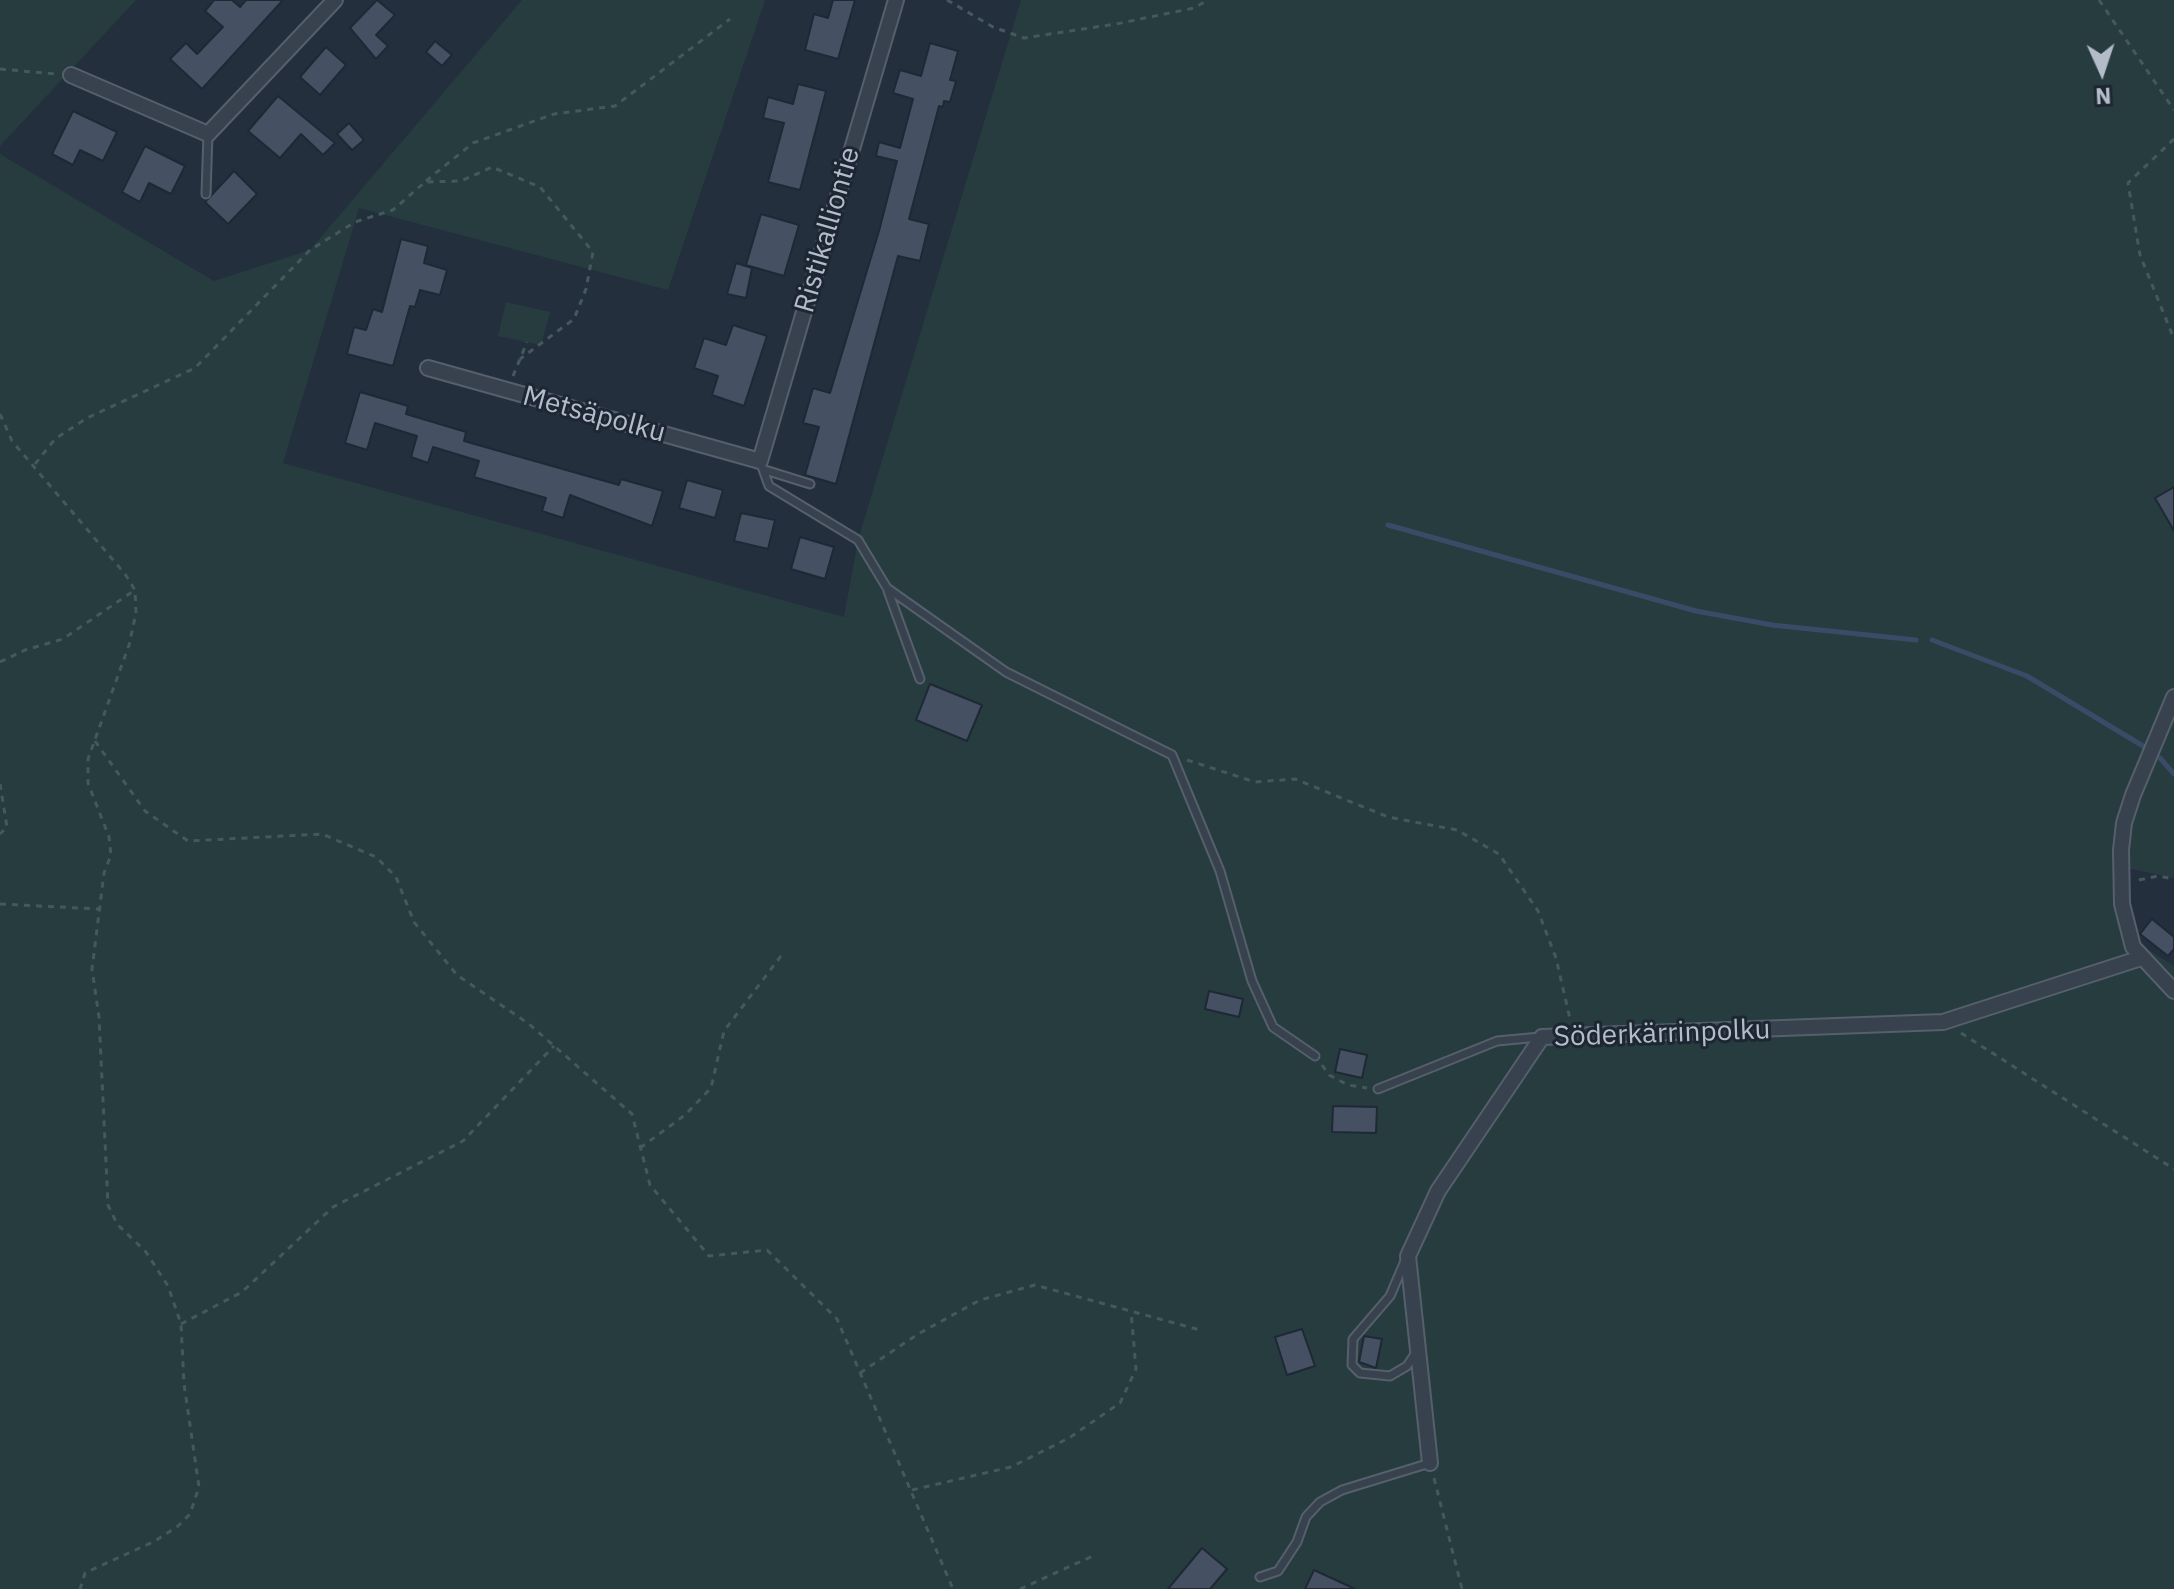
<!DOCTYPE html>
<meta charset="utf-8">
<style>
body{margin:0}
#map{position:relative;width:2174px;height:1589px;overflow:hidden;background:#242f3e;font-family:"IBM Plex Sans",sans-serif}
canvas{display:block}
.north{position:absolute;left:2062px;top:32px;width:80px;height:80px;-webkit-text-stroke:6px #1d2633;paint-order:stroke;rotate:177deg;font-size:22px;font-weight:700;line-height:32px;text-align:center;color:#b4bcc9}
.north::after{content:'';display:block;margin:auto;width:28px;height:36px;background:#b4bcc9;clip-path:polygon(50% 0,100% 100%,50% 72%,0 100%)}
</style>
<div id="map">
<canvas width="2174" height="1589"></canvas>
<div class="north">N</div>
</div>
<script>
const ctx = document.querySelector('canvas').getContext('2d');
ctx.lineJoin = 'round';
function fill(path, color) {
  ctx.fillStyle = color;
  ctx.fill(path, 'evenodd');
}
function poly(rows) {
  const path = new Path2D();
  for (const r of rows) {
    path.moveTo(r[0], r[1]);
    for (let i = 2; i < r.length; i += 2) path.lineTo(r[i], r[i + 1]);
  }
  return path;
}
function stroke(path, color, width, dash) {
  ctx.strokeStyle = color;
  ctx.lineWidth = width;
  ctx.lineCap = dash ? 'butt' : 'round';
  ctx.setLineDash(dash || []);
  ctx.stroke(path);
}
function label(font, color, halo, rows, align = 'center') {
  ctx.font = font + ' "IBM Plex Sans",sans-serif';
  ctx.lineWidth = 6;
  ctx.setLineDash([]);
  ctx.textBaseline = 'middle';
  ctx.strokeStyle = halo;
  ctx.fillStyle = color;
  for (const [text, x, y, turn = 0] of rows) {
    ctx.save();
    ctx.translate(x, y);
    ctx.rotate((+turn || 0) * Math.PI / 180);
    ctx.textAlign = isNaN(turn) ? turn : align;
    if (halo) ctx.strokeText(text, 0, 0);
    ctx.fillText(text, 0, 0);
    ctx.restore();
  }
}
fill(poly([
 [0,0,136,0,0,146],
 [522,0,765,0,668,290,359,208,283,463,844,617,858,540,1021,0,2174,0,2174,878,2122,867,2133,946,2149,950,2174,966,2174,1589,0,1589,0,154,214,281,310,250],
 [506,302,550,312,541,345,498,336]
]), '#263c3f');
stroke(poly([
 [1388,525,1696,611,1772,625,1916,640],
 [1932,640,2027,676,2148,749],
 [2160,758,2174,774]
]), '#394c67', 5);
const building = poly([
 [214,0,232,0,240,7,246,0,283,0,202,89,170,59,186,43,197,54,223,27,205,11,214,0],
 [377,0,395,15,376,35,388,46,376,59,350,28,377,0],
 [833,0,855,0,838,59,805,50,814,14,828,18,833,0],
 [435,41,452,55,442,66,426,52,435,41],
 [930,43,958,51,950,80,956,81,950,102,944,101,943,107,939,106,909,219,929,224,920,261,898,256,836,484,805,475,819,427,803,423,813,388,830,393,879,231,897,161,876,156,879,142,900,148,913,99,893,93,900,70,921,76,930,43],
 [326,47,346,65,320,95,300,77,326,47],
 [798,84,826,91,800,190,768,182,784,123,763,118,768,97,793,104,798,84],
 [278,96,335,143,323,155,301,134,280,158,248,131,278,96],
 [73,111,117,132,103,161,80,150,73,165,52,154,73,111],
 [349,123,364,140,352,150,337,134,349,123],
 [145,146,185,166,171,194,149,183,140,202,122,192,145,146],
 [234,171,257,194,228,224,205,202,234,171],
 [761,214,799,225,784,276,746,265,761,214],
 [401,239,428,246,424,263,447,270,440,295,420,290,415,307,410,306,393,366,347,354,354,327,366,330,373,309,382,312,401,239],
 [736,263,752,268,746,298,727,294,736,263],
 [733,325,767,336,744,406,712,395,718,376,694,368,704,338,726,345,733,325],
 [360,392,408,406,406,414,466,432,464,441,619,485,621,479,663,491,652,526,570,495,563,518,542,511,546,498,474,477,479,461,433,447,428,463,411,457,417,436,375,423,367,450,345,443,360,392],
 [687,480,723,490,715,518,679,508,687,480],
 [2174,487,2174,531,2155,498,2174,487],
 [741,513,775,520,768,549,734,541,741,513],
 [800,537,834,547,825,579,791,569,800,537],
 [930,684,982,705,967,741,916,720,930,684],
 [2152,919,2174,937,2174,949,2168,956,2140,934,2152,919],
 [1209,991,1243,999,1239,1017,1205,1009,1209,991],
 [1340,1049,1367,1055,1362,1078,1335,1072,1340,1049],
 [1333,1106,1377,1107,1376,1133,1332,1132,1333,1106],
 [1302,1329,1315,1366,1287,1375,1275,1337,1302,1329],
 [1364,1336,1382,1339,1376,1368,1359,1362,1364,1336],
 [1202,1548,1227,1569,1210,1589,1168,1589,1202,1548],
 [1314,1570,1355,1589,1305,1589,1314,1570]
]);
fill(building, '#455162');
stroke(building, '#1f2835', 2);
const lane = poly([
 [206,194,208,134],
 [760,461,769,486,858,540,887,588,1006,672,1172,755,1220,871,1252,981,1273,1027,1315,1056],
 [765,470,810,484],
 [888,591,920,679],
 [1378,1089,1497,1041,1540,1037],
 [1405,1261,1390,1296,1353,1339,1352,1365,1360,1373,1390,1376,1407,1366,1417,1351],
 [1260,1577,1278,1571,1297,1542,1306,1517,1320,1502,1342,1490,1430,1463]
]);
const street = poly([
 [71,75,208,134,335,0],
 [428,368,760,461,896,0],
 [2174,697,2133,795,2124,823,2121,850,2122,904,2133,947,2174,991],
 [1430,1463,1408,1256,1438,1191,1542,1037,1943,1022,2141,958]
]);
stroke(lane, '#565f6c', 11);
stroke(street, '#565f6c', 18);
stroke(poly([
 [947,0,993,27,1024,38,1116,24,1194,8,1208,0],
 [2099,0,2174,110],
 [0,69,56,74],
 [2174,139,2128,183,2140,255,2174,339],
 [426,181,473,143,554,114,615,106,730,19],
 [513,376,527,342],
 [0,414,12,441,125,574,135,590,136,613,129,645,88,759,88,783,109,837,111,855,104,873,92,969,99,1017,107,1183,108,1205,117,1224,146,1252,168,1286,181,1324,184,1384,199,1487,190,1514,178,1526,155,1541,85,1573,80,1589],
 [35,464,55,439,87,418,195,368,310,250,355,222,393,210,425,182,461,181,492,167,540,187,593,252,586,289,574,319,520,359],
 [0,662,25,650,63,639,135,590],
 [95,741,145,811,188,841,322,834,376,857,396,877,414,922,457,975,529,1024,632,1114,650,1185,709,1256,767,1250,837,1319,953,1589],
 [1187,760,1255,782,1295,779,1388,817,1457,830,1499,854,1538,911,1556,958,1570,1019],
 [0,784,7,827,0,834],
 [2139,880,2158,876,2174,879],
 [0,904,98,909],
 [1961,1033,2174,1169],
 [1322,1065,1329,1075,1348,1085,1367,1088],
 [640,1148,685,1115,711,1088,724,1031,784,952],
 [181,1324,242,1292,333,1207,463,1141,554,1046],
 [860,1373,918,1334,980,1300,1035,1285,1200,1330],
 [1434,1478,1462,1589],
 [912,1490,1011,1467,1069,1438,1120,1403,1136,1369,1131,1311],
 [1020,1589,1095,1555]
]), '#44595c', 3, [6, 6]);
stroke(lane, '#38414e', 7);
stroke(street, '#38414e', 14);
label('28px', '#b4bcc9', '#1d2633', [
 ["Ristikalliontie",828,230,-74],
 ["Metsäpolku",594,415,15],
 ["Söderkärrinpolku",1662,1034,-2]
]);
</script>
